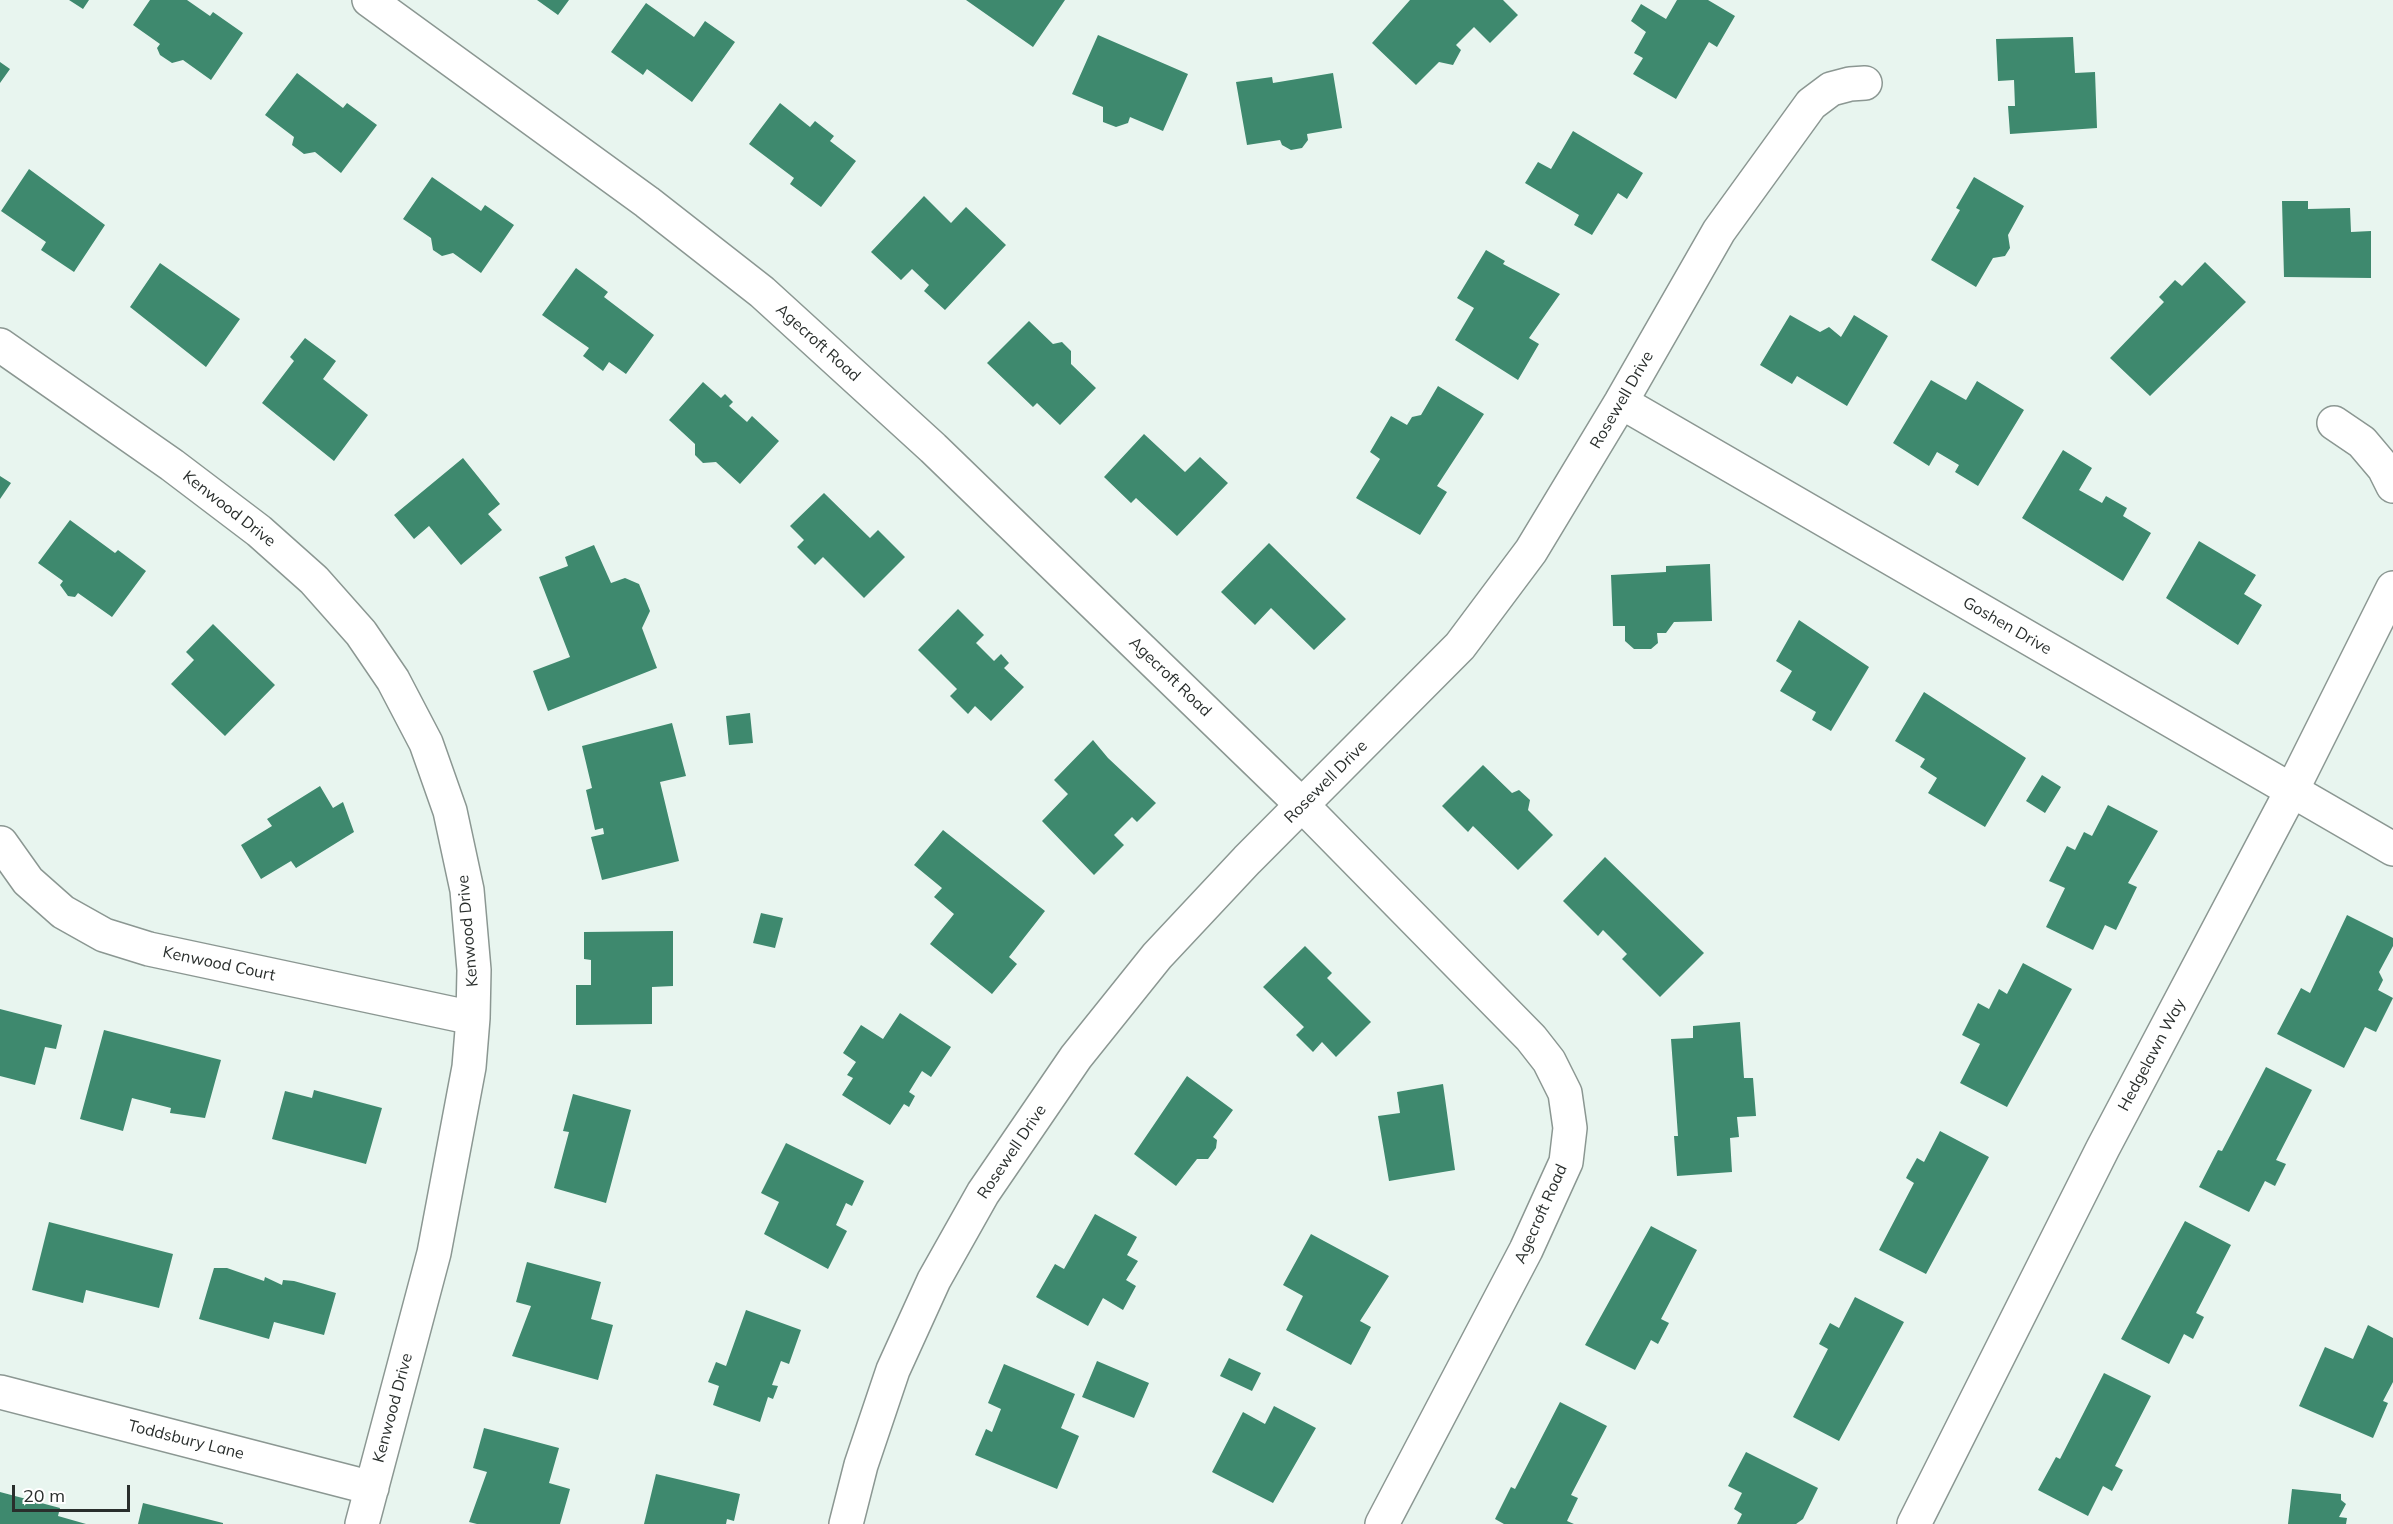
<!DOCTYPE html>
<style>
body{margin:0}
#map{position:relative;width:2393px;height:1524px;overflow:hidden;background:#e8f5ef;font-family:Mulish,sans-serif}
canvas{display:block}
.scale{position:absolute;left:12px;top:1485px;width:118px;height:27px;box-sizing:border-box;border:3px solid #292e2c;border-top:0;padding-left:8px;font-size:18px;line-height:21px;white-space:nowrap;color:#292e2c;-webkit-text-stroke:4px #fff;paint-order:stroke}
</style>
<div id="map">
<canvas width="2393" height="1524"></canvas>
<div class="scale">20 m</div>
</div>
<script>
const ctx = document.querySelector('canvas').getContext('2d');
ctx.lineJoin = 'round';
function fill(path, color) {
  ctx.fillStyle = color;
  ctx.fill(path, 'evenodd');
}
function poly(rows) {
  const path = new Path2D();
  for (const r of rows) {
    path.moveTo(r[0], r[1]);
    for (let i = 2; i < r.length; i += 2) path.lineTo(r[i], r[i + 1]);
  }
  return path;
}
function stroke(path, color, width, dash) {
  ctx.strokeStyle = color;
  ctx.lineWidth = width;
  ctx.lineCap = dash ? 'butt' : 'round';
  ctx.setLineDash(dash || []);
  ctx.stroke(path);
}
function label(font, color, halo, rows, align = 'center') {
  ctx.font = font + ' Mulish,sans-serif';
  ctx.lineWidth = 5;
  ctx.setLineDash([]);
  ctx.textBaseline = 'middle';
  ctx.strokeStyle = halo;
  ctx.fillStyle = color;
  for (const [text, x, y, turn = 0] of rows) {
    ctx.save();
    ctx.translate(x, y);
    ctx.rotate((+turn || 0) * Math.PI / 180);
    ctx.textAlign = isNaN(turn) ? turn : align;
    if (halo) ctx.strokeText(text, 0, 0);
    ctx.fillText(text, 0, 0);
    ctx.restore();
  }
}
fill(poly([
 [69,0,89,0,83,9],
 [150,0,187,0,210,16,213,12,243,33,211,80,183,60,172,63,160,55,157,48,160,44,133,25],
 [537,0,569,0,558,15],
 [966,0,1065,0,1033,47],
 [1410,0,1503,0,1518,15,1490,43,1474,27,1456,45,1461,50,1453,65,1439,62,1416,85,1372,43],
 [1677,0,1708,0,1735,16,1717,47,1709,42,1676,99,1633,74,1643,58,1634,53,1646,32,1631,21,1641,4,1666,19],
 [646,3,694,37,705,21,735,42,692,102,647,69,643,75,611,52],
 [1098,35,1188,74,1163,131,1130,117,1128,123,1116,127,1103,122,1103,107,1072,94],
 [2073,37,2075,73,2095,72,2097,128,2010,134,2008,106,2015,106,2014,80,1998,81,1996,39],
 [0,62,10,69,0,83],
 [297,73,343,108,347,103,377,125,341,173,315,152,304,154,292,145,294,137,265,115],
 [1333,73,1342,128,1307,134,1308,140,1302,148,1291,150,1282,145,1280,140,1247,145,1236,82,1272,77,1273,83],
 [780,103,810,127,815,121,834,136,830,141,856,161,821,207,790,184,794,178,749,144],
 [1573,131,1643,173,1627,199,1618,193,1592,235,1574,225,1579,215,1525,183,1538,162,1551,169],
 [29,169,105,225,74,272,41,250,46,242,1,211],
 [432,177,481,211,485,205,514,225,481,273,453,253,442,256,433,250,431,238,403,219],
 [1974,177,2024,206,2008,235,2010,248,2005,256,1993,258,1976,287,1931,260,1960,210,1956,208],
 [924,196,951,223,966,207,1006,245,945,310,924,291,929,285,912,269,901,280,871,252],
 [2282,201,2308,201,2308,209,2350,208,2351,232,2371,231,2371,278,2284,277],
 [1486,250,1505,261,1503,264,1560,294,1529,338,1539,344,1518,380,1455,340,1474,308,1457,298],
 [2205,262,2246,302,2150,396,2110,358,2164,302,2159,297,2175,280,2182,286],
 [160,263,240,319,206,367,130,307],
 [576,268,608,292,604,297,654,335,626,374,609,362,603,371,583,356,589,348,542,315],
 [1790,315,1820,332,1829,327,1841,337,1854,315,1888,336,1847,406,1797,376,1792,384,1760,365],
 [1029,321,1053,344,1062,342,1071,351,1071,364,1096,388,1060,425,1037,403,1033,407,987,363],
 [305,338,336,361,323,379,368,415,334,461,262,403,294,361,290,357],
 [1931,380,1966,400,1977,381,2024,410,1978,486,1955,472,1959,465,1937,452,1929,466,1893,443],
 [703,382,721,398,725,394,733,402,729,406,747,422,752,416,779,441,740,484,716,462,703,463,695,455,695,444,669,420],
 [1438,386,1484,414,1437,486,1447,492,1420,535,1356,498,1380,459,1370,452,1391,416,1407,425,1412,417,1421,415],
 [1144,434,1185,472,1200,457,1228,483,1177,536,1136,498,1131,503,1104,477],
 [2063,450,2092,468,2079,490,2102,503,2106,496,2127,508,2123,516,2151,533,2123,581,2022,518],
 [463,458,500,504,488,514,502,530,461,565,429,526,414,539,394,515],
 [0,476,11,483,0,499],
 [824,493,870,538,878,530,905,557,864,598,823,557,815,565,797,547,804,540,790,526],
 [70,520,115,553,118,550,146,571,112,617,78,593,75,597,68,596,60,585,63,581,38,563],
 [2199,541,2256,575,2244,594,2262,605,2238,645,2166,598],
 [1269,543,1346,619,1314,650,1271,608,1255,625,1221,592],
 [594,545,611,583,625,578,639,584,650,611,642,628,657,668,548,711,533,671,570,657,539,577,568,566,565,557],
 [1710,564,1712,621,1674,622,1666,633,1657,633,1658,643,1651,649,1634,649,1625,641,1625,626,1613,626,1611,575,1666,572,1666,566],
 [958,609,984,635,976,643,994,661,1001,654,1009,663,1004,668,1024,687,991,721,975,706,968,714,950,696,957,689,918,650],
 [1799,620,1869,667,1831,731,1812,720,1816,712,1780,691,1792,671,1776,661],
 [213,624,275,685,225,736,171,684,194,660,186,652],
 [1924,692,2026,758,1985,827,1928,793,1937,778,1920,767,1925,759,1895,741],
 [750,713,753,743,729,745,726,716],
 [672,723,686,776,660,782,679,861,602,880,591,837,604,834,603,828,595,830,586,790,592,788,582,746],
 [1093,740,1108,758,1156,803,1137,822,1132,817,1114,835,1124,845,1094,875,1042,821,1068,794,1054,780],
 [1483,765,1512,793,1519,790,1530,800,1528,810,1553,835,1518,870,1473,826,1468,832,1442,806],
 [2042,775,2061,787,2045,813,2026,801],
 [320,786,333,808,343,802,354,832,296,868,291,861,261,879,241,845,272,826,267,819],
 [2108,805,2158,831,2128,883,2137,887,2116,930,2105,925,2093,950,2046,927,2065,888,2049,881,2067,846,2075,850,2084,832,2092,836],
 [943,830,1045,911,1009,957,1017,964,992,994,930,944,954,914,934,897,942,888,914,865],
 [1605,857,1704,953,1660,997,1622,959,1627,954,1603,930,1598,936,1563,901],
 [761,913,783,918,775,948,753,943],
 [2347,915,2393,938,2393,946,2379,972,2383,980,2378,990,2393,998,2376,1032,2365,1027,2344,1068,2277,1034,2301,988,2310,993],
 [673,931,673,986,652,987,652,1024,576,1025,576,985,591,985,591,960,584,959,584,932],
 [1305,946,1332,973,1327,978,1371,1022,1336,1057,1322,1042,1313,1052,1296,1035,1304,1027,1263,987],
 [2023,963,2072,989,2007,1107,1960,1083,1980,1044,1962,1035,1978,1003,1989,1009,1999,989,2007,994],
 [0,1009,62,1025,56,1049,45,1047,35,1085,0,1076],
 [900,1013,951,1047,931,1077,922,1071,909,1092,915,1096,909,1107,904,1104,890,1125,842,1095,853,1078,847,1075,856,1062,843,1053,861,1025,883,1039],
 [1740,1022,1744,1078,1753,1078,1756,1116,1737,1117,1739,1137,1730,1138,1732,1172,1677,1176,1674,1136,1678,1136,1671,1039,1693,1038,1693,1026],
 [104,1030,221,1060,205,1118,170,1113,171,1108,132,1098,123,1131,80,1119],
 [2266,1067,2312,1090,2276,1160,2286,1164,2275,1186,2265,1181,2249,1212,2199,1187,2218,1150,2222,1151],
 [1187,1076,1233,1110,1213,1137,1217,1140,1216,1148,1208,1159,1197,1159,1176,1186,1134,1154],
 [1443,1084,1455,1170,1389,1181,1378,1116,1400,1113,1397,1092],
 [314,1090,382,1108,366,1164,272,1139,285,1091,312,1098],
 [573,1094,631,1110,606,1203,554,1188,569,1132,563,1131],
 [1940,1131,1989,1157,1926,1274,1879,1250,1914,1183,1906,1178,1908,1174,1917,1158,1924,1162],
 [786,1143,864,1181,852,1206,846,1203,836,1225,847,1231,828,1269,764,1234,779,1202,761,1193],
 [1095,1214,1137,1237,1127,1255,1138,1261,1126,1280,1136,1286,1123,1310,1103,1298,1088,1326,1036,1297,1055,1264,1064,1269],
 [2185,1221,2231,1245,2196,1313,2204,1317,2193,1339,2184,1334,2169,1364,2121,1339],
 [49,1222,173,1254,159,1308,86,1290,83,1303,32,1290],
 [1651,1226,1697,1250,1661,1319,1669,1323,1658,1344,1651,1340,1635,1370,1585,1345],
 [1311,1234,1389,1276,1360,1321,1371,1327,1351,1365,1286,1330,1303,1296,1283,1285],
 [527,1262,601,1282,591,1319,613,1325,598,1380,512,1356,531,1306,516,1302],
 [214,1268,227,1268,264,1281,265,1277,282,1285,283,1280,294,1281,336,1293,324,1335,274,1322,269,1339,199,1319],
 [1855,1297,1904,1322,1839,1441,1793,1417,1828,1349,1819,1344,1830,1323,1839,1328],
 [746,1310,801,1330,789,1364,781,1361,772,1385,778,1386,773,1399,768,1397,760,1422,713,1405,719,1386,708,1382,716,1362,726,1366],
 [2368,1325,2393,1338,2393,1382,2383,1401,2388,1403,2373,1438,2299,1406,2325,1347,2353,1359],
 [1229,1358,1261,1373,1252,1391,1220,1376],
 [1097,1361,1149,1383,1134,1418,1082,1397],
 [1004,1364,1075,1394,1061,1428,1079,1436,1057,1489,975,1455,986,1429,992,1432,1001,1409,988,1403],
 [2104,1373,2151,1396,2115,1466,2123,1470,2112,1491,2103,1486,2088,1516,2038,1490,2056,1457,2060,1459],
 [1560,1402,1607,1426,1571,1495,1578,1498,1567,1521,1574,1524,1504,1524,1495,1519,1511,1487,1515,1489],
 [1274,1406,1316,1428,1273,1503,1212,1472,1243,1412,1265,1424],
 [484,1428,559,1448,549,1483,570,1489,560,1524,477,1524,469,1522,487,1472,473,1468],
 [1746,1452,1818,1488,1803,1519,1796,1524,1737,1524,1742,1514,1734,1509,1742,1493,1728,1486],
 [656,1474,740,1494,734,1521,727,1519,726,1524,644,1524],
 [2292,1489,2341,1494,2341,1500,2346,1504,2339,1517,2347,1518,2346,1524,2288,1524],
 [0,1492,60,1508,58,1516,86,1524,0,1524],
 [143,1503,223,1523,223,1524,138,1524]
]), '#3e896e');
const minor = poly([
 [369,0,647,202,762,292,933,448,1302,805,1531,1038,1549,1061,1565,1093,1570,1128,1566,1162,1526,1250,1382,1524],
 [0,345,172,465,259,531,314,580,361,633,393,680,426,743,450,811,467,890,474,970,473,1018,469,1067,434,1253,362,1524],
 [1621,402,2393,849],
 [2334,423,2362,442,2384,468,2393,486],
 [1,843,28,881,63,912,104,935,149,949,473,1018],
 [0,1392,372,1488],
 [846,1524,861,1465,893,1370,934,1280,983,1193,1076,1057,1157,956,1247,860,1460,646,1531,551,1621,402,1719,231,1811,104,1831,89,1850,84,1865,83],
 [1914,1524,2103,1148,2291,792,2393,588]
]);
stroke(minor, '#8b9792', 36);
stroke(minor, '#fff', 33);
label('16px', '#292e2c', '#fff', [
 ["Agecroft Road",818,343,42],
 ["Rosewell Drive",1622,400,-60],
 ["Kenwood Drive",229,509,38],
 ["Goshen Drive",2007,626,30],
 ["Agecroft Road",1170,677,44],
 ["Rosewell Drive",1326,782,-45],
 ["Kenwood Drive",468,931,-95],
 ["Kenwood Court",219,964,12],
 ["Hedgelawn Way",2152,1055,-62],
 ["Rosewell Drive",1012,1152,-56],
 ["Agecroft Road",1541,1214,-66],
 ["Kenwood Drive",393,1408,-75],
 ["Toddsbury Lane",186,1440,14]
]);
</script>
